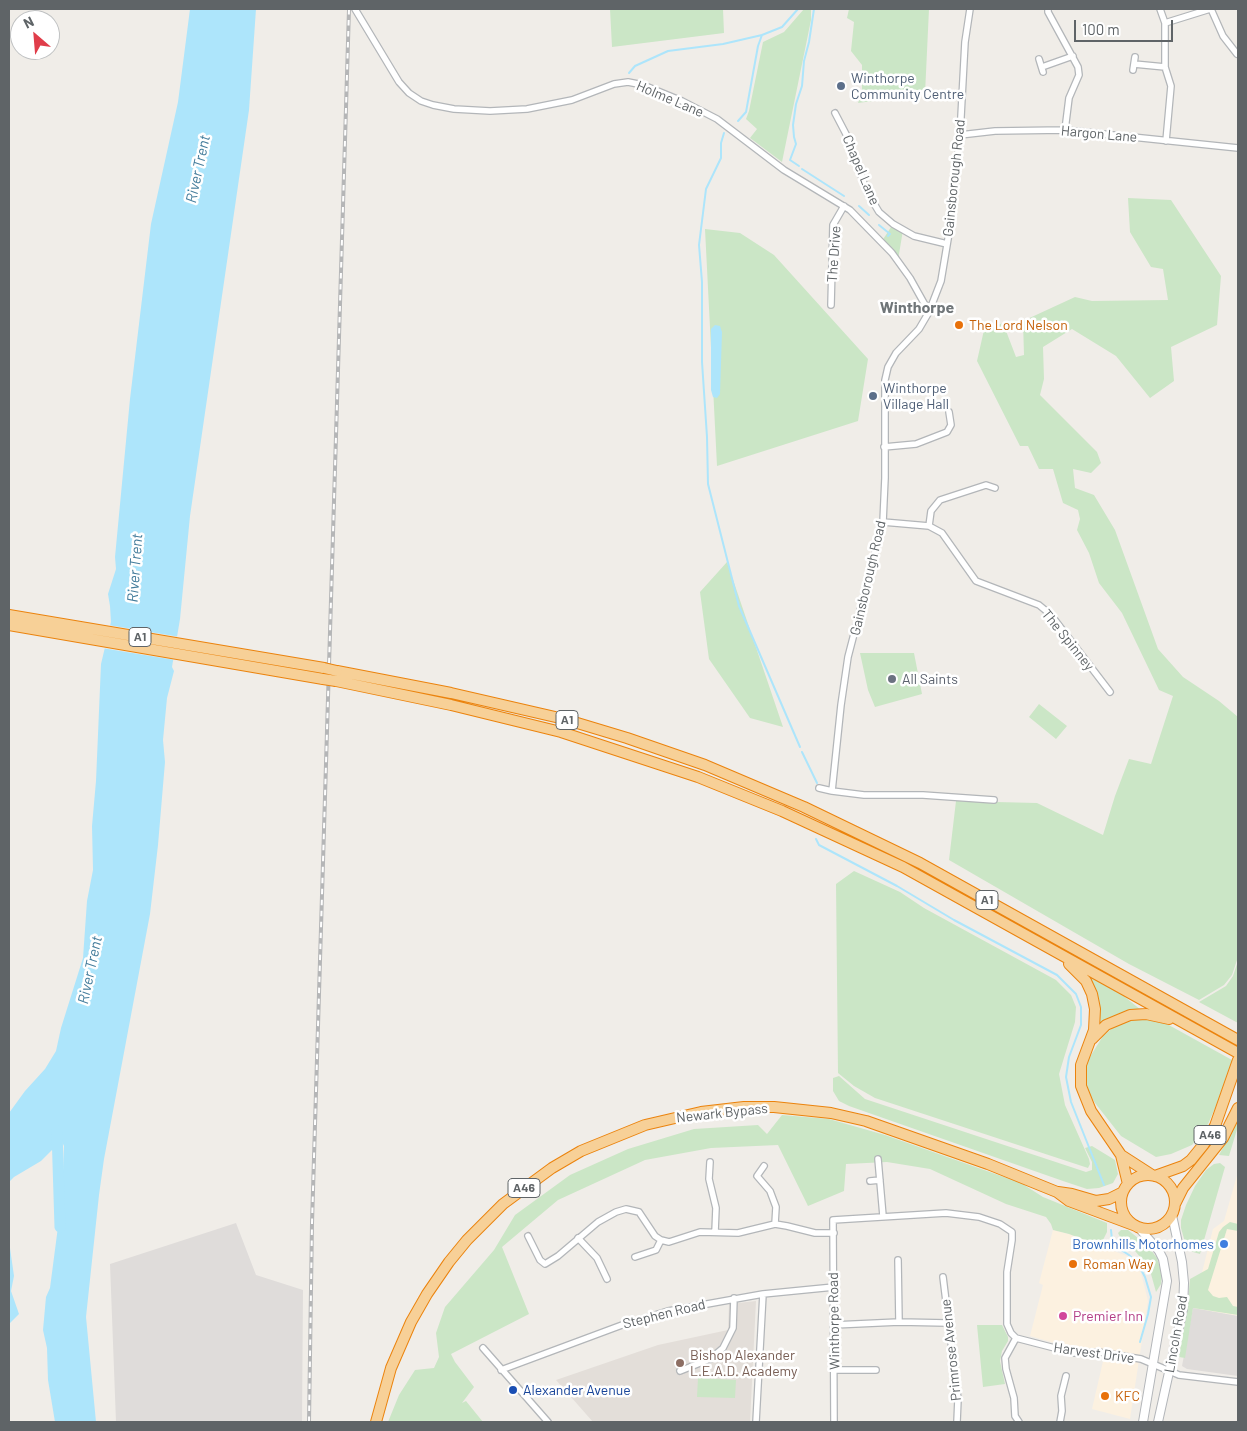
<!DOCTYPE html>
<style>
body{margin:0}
#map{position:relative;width:1247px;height:1431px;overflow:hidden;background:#f0ede8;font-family:Barlow,sans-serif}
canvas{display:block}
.frame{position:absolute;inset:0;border:10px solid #5f6467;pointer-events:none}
.north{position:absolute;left:10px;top:10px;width:50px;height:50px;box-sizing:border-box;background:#fff;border:1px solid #bfc1c2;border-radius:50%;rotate:333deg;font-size:14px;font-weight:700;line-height:20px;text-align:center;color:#5f6467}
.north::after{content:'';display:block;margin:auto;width:18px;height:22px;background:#e03d4a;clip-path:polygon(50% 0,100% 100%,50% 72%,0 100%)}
.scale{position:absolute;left:1074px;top:20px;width:99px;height:22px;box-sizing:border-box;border:2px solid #5f6467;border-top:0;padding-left:6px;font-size:15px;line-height:18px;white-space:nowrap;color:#5f6467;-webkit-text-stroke:4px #fff;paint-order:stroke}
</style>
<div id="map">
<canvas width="1247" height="1431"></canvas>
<div class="frame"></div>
<div class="north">N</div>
<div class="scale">100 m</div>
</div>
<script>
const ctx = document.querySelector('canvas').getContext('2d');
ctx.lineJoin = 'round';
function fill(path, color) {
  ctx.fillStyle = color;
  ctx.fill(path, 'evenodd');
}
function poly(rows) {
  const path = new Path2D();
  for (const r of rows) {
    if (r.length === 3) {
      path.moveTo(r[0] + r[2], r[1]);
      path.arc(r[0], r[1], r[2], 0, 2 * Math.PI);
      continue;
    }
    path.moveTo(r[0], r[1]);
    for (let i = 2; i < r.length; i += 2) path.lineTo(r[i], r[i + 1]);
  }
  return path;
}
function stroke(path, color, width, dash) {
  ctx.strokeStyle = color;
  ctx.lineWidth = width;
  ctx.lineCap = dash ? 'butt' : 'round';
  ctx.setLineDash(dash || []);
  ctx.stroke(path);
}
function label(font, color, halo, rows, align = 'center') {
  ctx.font = font + ' Barlow,sans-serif';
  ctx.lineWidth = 5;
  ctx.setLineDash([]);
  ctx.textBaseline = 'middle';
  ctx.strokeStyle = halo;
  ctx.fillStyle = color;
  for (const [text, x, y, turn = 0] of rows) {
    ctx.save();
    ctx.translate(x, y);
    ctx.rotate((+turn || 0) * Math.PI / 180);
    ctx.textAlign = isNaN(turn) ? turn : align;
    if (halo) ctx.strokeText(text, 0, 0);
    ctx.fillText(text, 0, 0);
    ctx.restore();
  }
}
fill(poly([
 [1238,1172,1238,1316,1193,1308,1213,1229,1224,1221],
 [1053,1230,1069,1234,1127,1256,1141,1273,1148,1301,1130,1419,1092,1409,1104,1357,1030,1336,1043,1285,1039,1283]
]), '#fcf1e0');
fill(poly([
 [236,1223,256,1275,303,1290,302,1422,116,1422,110,1264],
 [1193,1308,1238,1316,1238,1376,1187,1369,1182,1366]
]), '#dfdcda');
fill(poly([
 [756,1301,750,1422,593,1422,556,1380,658,1345,728,1330,729,1304]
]), '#e3ded9');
fill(poly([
 [610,9,723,9,724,33,612,47],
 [804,9,811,9,811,20,782,162,750,138,757,129,746,119,749,111,763,42,784,32],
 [849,9,929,9,925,94,858,103,862,92,862,65,851,51,854,22,847,18],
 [1128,198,1171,200,1221,276,1217,325,1171,347,1174,381,1150,398,1116,356,1072,329,1043,347,1044,379,1040,395,1097,452,1101,463,1091,473,1073,469,1075,488,1094,495,1115,530,1158,649,1183,677,1219,701,1238,717,1238,957,1232,975,1224,985,1199,1000,1129,964,949,860,956,801,1037,803,1103,835,1115,796,1129,759,1151,764,1173,696,1159,690,1122,613,1099,583,1089,553,1077,530,1080,519,1078,510,1063,503,1053,469,1039,469,1028,446,1020,446,977,361,984,330,1003,323,1016,357,1024,355,1023,321,1075,297,1092,301,1168,300,1163,269,1151,267,1130,232],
 [893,224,903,230,898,260,882,241],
 [705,229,740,233,774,255,868,359,858,421,717,466],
 [727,562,783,727,750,718,709,659,700,592],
 [860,653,914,653,922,694,875,707,868,690],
 [1039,704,1067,726,1056,739,1029,717],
 [854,871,900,892,924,908,1056,980,1071,995,1076,1007,1075,1022,1059,1074,1065,1105,1089,1159,1090,1164,1088,1168,875,1098,854,1086,838,1073,836,884],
 [1238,961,1238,1023,1199,1002,1226,986,1233,976],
 [1086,974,1120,993,1141,1010,1097,1030],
 [1145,1018,1167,1024,1232,1060,1216,1106,1208,1124,1200,1135,1192,1145,1171,1154,1156,1157,1121,1136,1095,1103,1089,1093,1085,1076,1088,1060,1103,1036,1117,1024,1126,1020],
 [839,1076,865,1099,1086,1172,1092,1170,1092,1162,1085,1148,1092,1146,1115,1160,1118,1174,1113,1183,1099,1188,1087,1189,1063,1181,849,1106,839,1101,833,1091,833,1078],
 [782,1115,829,1119,885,1135,1021,1183,1043,1197,1107,1223,1107,1232,1103,1240,1098,1245,1069,1234,1053,1230,1051,1224,1046,1217,1006,1204,930,1169,887,1162,846,1164,844,1191,808,1206,778,1145,711,1148,645,1160,558,1200,502,1247,529,1314,451,1354,455,1362,474,1387,462,1403,466,1401,483,1422,388,1422,399,1395,415,1370,434,1368,439,1357,436,1333,445,1307,494,1250,515,1215,570,1175,628,1149,694,1129,758,1125,767,1134],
 [1238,1120,1238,1126,1229,1156,1219,1155],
 [1220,1163,1225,1167,1200,1254,1193,1252,1186,1246,1181,1228,1181,1220,1186,1205,1195,1186,1206,1170,1214,1164],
 [1230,1222,1238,1224,1238,1231,1227,1229,1208,1290,1213,1296,1219,1298,1227,1297,1233,1306,1238,1307,1238,1315,1193,1308,1185,1358,1179,1357,1188,1301,1190,1279,1208,1269,1219,1232,1223,1227],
 [1121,1230,1128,1230,1148,1246,1157,1258,1162,1274,1161,1284,1156,1292,1151,1274,1140,1257,1131,1246,1122,1241,1118,1233],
 [977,1325,1002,1325,1008,1337,1008,1341,1002,1351,1000,1361,1005,1384,983,1387],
 [698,1378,736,1380,735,1398,697,1397]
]), '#cbe6c6');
fill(poly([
 [190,9,256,9,249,110,190,516,180,619,172,667,174,671,167,698,163,740,165,762,158,845,150,914,104,1159,99,1195,86,1317,96,1422,55,1422,48,1380,47,1348,43,1330,46,1297,50,1288,62,1196,64,1146,62,1142,58,1144,41,1161,14,1177,9,1182,9,1113,25,1091,45,1069,56,1051,61,1028,83,958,87,901,93,870,92,826,96,781,101,664,111,622,110,606,108,594,116,569,115,557,130,399,151,224,178,102],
 [715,325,720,326,722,332,720,394,717,398,713,397,711,390,711,329],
 [9,1248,10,1248,14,1276,11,1291,19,1314,9,1324]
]), '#ade5fb');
fill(poly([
 [108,625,180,637,175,660,102,648]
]), '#f0ede8');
stroke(poly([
 [629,73,635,66,668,51,723,44,762,35],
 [738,121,746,112,758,46,762,35,782,27,798,9],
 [724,133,721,143,721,158,706,189,699,245,702,282,702,362,707,437,708,484,739,606,800,747],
 [799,166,790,160,796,144,794,137,793,125,796,104,802,86,804,61,809,42,814,9],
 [802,169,844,196],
 [859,206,869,215],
 [879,225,890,234,888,236],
 [802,752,817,783],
 [816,839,819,845,897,886,954,920,1057,975,1076,994,1081,1007,1081,1025,1069,1057,1066,1077,1071,1102,1104,1185],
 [1111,1230,1112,1240,1118,1248,1129,1255,1138,1264,1145,1277,1151,1297,1148,1314,1140,1342]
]), '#ade5fb', 2);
stroke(poly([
 [57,1131,60,1227]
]), '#ade5fb', 11);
const street = poly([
 [355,9,399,82,409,93,421,101,433,105,454,109,490,111,527,109,572,100,614,84,628,82,643,85,682,101,717,119,784,170,850,210,892,253,910,278,929,312],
 [1048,9,1048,12,1078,67,1079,75,1069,98,1065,130],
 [1160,9,1165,23,1165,67,1171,86,1166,141],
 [1211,9,1223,36,1237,54],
 [1165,23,1210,9],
 [1039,59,1043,72],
 [1134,64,1165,67],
 [1042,67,1073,56],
 [1133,70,1135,57],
 [835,113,847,136,867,192,879,212,893,224,914,236,947,244],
 [960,135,995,131,1065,130,1238,148],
 [831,305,833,225,844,206],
 [884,447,916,444,947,432,951,425,949,412],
 [883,522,929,526,942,533,976,581,1039,605,1051,615,1110,692],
 [929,526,931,511,940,500,986,485,995,488],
 [819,788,832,791,841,705,848,657,883,522,885,478,885,380,888,367,896,353,919,329,929,312,941,281,949,233,960,135,965,42,970,9],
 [832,791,864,795,923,795,994,800],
 [878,1159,883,1216],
 [710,1162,709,1179,716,1208,715,1232],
 [764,1166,757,1176,770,1191,776,1207,775,1224],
 [870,1181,880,1180],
 [528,1236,540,1260,545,1264,558,1256,598,1222,616,1212,626,1209,639,1212,655,1236,661,1240,669,1242,700,1232,738,1233,775,1224,787,1226,815,1233,834,1233],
 [578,1238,597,1258,607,1279],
 [635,1257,656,1250,661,1240],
 [898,1260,899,1322],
 [943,1277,958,1399,957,1422],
 [834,1325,899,1322,947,1323],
 [1016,1338,1074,1353,1098,1352,1141,1359,1179,1375,1238,1382],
 [1016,1338,1005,1358,1006,1369,1014,1398,1015,1416,1019,1422],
 [483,1348,548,1422],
 [501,1370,622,1325,668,1311,763,1294,834,1287],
 [835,1370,876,1370],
 [680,1371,710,1359,723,1348,733,1328,734,1298],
 [756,1422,763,1294],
 [834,1422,833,1220,946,1213,979,1217,1000,1224,1012,1232,1012,1240,1007,1272,1007,1324,1011,1333,1016,1338],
 [1060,1422,1062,1411,1061,1396,1066,1376]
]);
const secondary = poly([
 [1139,1228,1159,1251,1163,1259,1167,1281,1143,1422],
 [1158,1422,1183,1309,1184,1283,1182,1262,1172,1215]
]);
const highway = poly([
 [9,615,324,668],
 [9,625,323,679],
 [337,671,451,693,564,719,627,738,705,765,804,807,920,863,1238,1040],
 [336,681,451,705,561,732,698,777,782,811,903,867,1238,1053],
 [1069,964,1086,981,1092,994,1095,1009,1094,1030,1081,1065,1081,1086,1091,1111,1121,1155,1128,1184],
 [1092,1039,1106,1025,1130,1015,1146,1014,1169,1019],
 [1121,1155,1152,1175],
 [1148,1202,27],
 [1155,1176,1183,1166,1191,1160,1204,1144,1215,1126,1238,1060],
 [1058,1192,1072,1194,1096,1201,1109,1199,1123,1192],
 [1175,1204,1183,1188,1223,1138,1238,1108],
 [376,1422,391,1368,411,1322,427,1294,449,1262,467,1240,503,1204,552,1168,581,1151,645,1125,701,1112,744,1107,774,1107,831,1113,866,1121,988,1164,1057,1192,1069,1201,1136,1226]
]);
stroke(street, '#b3b6b9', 8);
stroke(secondary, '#b2b5b9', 10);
stroke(highway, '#eb830d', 12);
stroke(street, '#fff', 5.5);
stroke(secondary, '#fff', 8);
stroke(highway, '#f7d097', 10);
const rail = poly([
 [309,1422,312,1223,349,9]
]);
stroke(rail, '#b5b6b7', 4);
stroke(rail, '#fff', 2, [5.5]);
const highwayBridge = poly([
 [324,668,337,671],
 [323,679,336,681]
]);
stroke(highwayBridge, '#eb830d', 12, []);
stroke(highwayBridge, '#f7d097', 10);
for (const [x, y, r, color] of [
 [841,86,5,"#5c6f8a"],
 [959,325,5,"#e8710a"],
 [873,396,5,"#5c6f8a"],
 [892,679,5,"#6b7280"],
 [1224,1244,5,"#3f7fe0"],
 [1073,1264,5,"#e8710a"],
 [1063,1316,5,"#d1479c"],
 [680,1363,5,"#8d6e63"],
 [513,1390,5,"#1a4fb4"],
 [1105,1396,5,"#e8710a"]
]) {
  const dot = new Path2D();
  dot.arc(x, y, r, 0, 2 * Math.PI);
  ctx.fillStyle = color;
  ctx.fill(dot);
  stroke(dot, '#fff', 2);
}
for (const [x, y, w] of [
 [140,637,22],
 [567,720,22],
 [987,900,22],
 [1210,1135,32],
 [524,1188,32]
]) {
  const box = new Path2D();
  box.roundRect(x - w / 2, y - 9.5, w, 19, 4);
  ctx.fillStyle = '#fff';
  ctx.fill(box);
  stroke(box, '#5f6467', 1);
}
label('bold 12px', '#5f6467', null, [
 ["A1",140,637],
 ["A1",567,720],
 ["A1",987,900],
 ["A46",1210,1135],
 ["A46",524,1188]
]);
label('14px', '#4e5e75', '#fff', [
 ["Winthorpe",851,78],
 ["Community Centre",851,94],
 ["Winthorpe",883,388],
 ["Village Hall",883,404]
], 'left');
label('14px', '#5f6467', '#fff', [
 ["Holme Lane",670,99,23],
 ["Hargon Lane",1099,134,5],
 ["Chapel Lane",861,170,67],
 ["Gainsborough Road",954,178,-84],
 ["The Drive",834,254,-86],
 ["Gainsborough Road",868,578,-77],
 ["The Spinney",1068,640,51],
 ["Newark Bypass",722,1113,-6],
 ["Stephen Road",664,1314,-14],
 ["Winthorpe Road",834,1321,-91],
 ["Lincoln Road",1176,1334,-80],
 ["Primrose Avenue",951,1350,-96],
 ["Harvest Drive",1094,1353,8]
]);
label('14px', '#c56008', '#fff', [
 ["The Lord Nelson",969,325],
 ["Roman Way",1083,1264],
 ["KFC",1115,1396]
], 'left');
label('14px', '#5b616d', '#fff', [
 ["All Saints",902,679]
], 'left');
label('14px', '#366cbe', '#fff', [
 ["Brownhills Motorhomes",1214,1244]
], 'right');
label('14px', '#b23c85', '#fff', [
 ["Premier Inn",1073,1316]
], 'left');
label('14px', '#785e54', '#fff', [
 ["Bishop Alexander",690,1355],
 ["L.E.A.D. Academy",690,1371]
], 'left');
label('14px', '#164399', '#fff', [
 ["Alexander Avenue",523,1390]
], 'left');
label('italic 15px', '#437c9b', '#fff', [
 ["River Trent",198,169,-78],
 ["River Trent",135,568,-86],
 ["River Trent",90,970,-78]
]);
label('bold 16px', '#707679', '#fff', [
 ["Winthorpe",917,308]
]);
</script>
